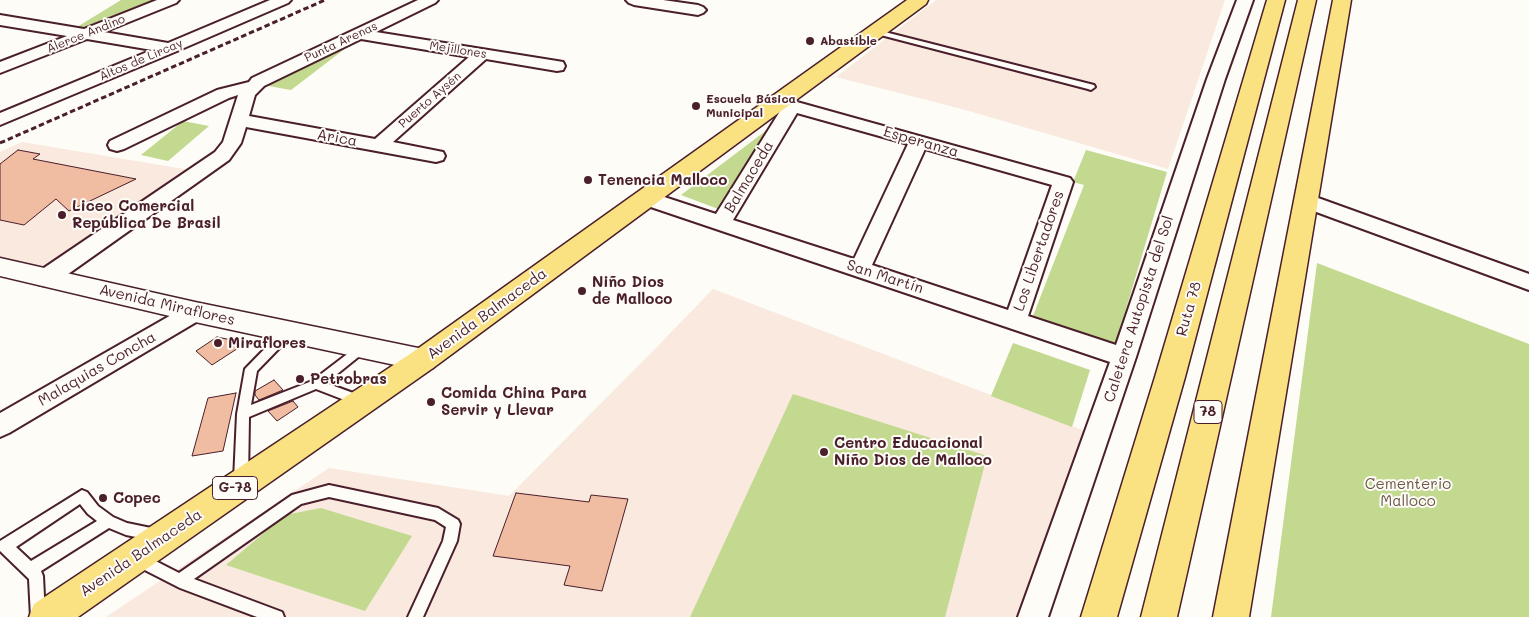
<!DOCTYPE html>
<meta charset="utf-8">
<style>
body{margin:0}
canvas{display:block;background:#fdfcf7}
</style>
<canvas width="1529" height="617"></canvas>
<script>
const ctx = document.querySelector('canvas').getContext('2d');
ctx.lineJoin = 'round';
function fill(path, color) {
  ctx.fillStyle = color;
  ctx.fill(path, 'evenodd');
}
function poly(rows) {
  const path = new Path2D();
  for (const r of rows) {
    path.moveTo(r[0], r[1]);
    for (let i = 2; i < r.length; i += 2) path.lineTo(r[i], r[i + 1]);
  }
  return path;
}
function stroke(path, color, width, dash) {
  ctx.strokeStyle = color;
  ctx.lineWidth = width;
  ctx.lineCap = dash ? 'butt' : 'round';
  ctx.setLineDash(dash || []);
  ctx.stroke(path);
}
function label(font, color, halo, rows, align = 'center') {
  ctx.font = font + ' Mali,sans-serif';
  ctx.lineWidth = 4;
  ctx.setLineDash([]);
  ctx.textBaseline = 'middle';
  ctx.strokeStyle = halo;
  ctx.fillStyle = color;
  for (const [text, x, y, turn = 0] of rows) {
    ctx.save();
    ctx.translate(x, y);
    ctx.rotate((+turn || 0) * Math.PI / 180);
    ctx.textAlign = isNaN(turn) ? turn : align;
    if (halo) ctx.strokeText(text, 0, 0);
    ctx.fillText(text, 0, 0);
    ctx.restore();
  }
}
fill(poly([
 [936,0,1225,0,1168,169,962,109,836,77],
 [22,142,190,170,41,270,0,260,0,152],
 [713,289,1101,437,1037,617,106,617,329,468,509,496,650,354]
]), '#f9e9de');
fill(poly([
 [121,0,156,0,85,28,77,27],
 [346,48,291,90,263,85],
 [183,121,209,126,168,161,141,155],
 [776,123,721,210,681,195],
 [1086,150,1167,172,1114,349,1031,321,1084,185,1073,182],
 [1317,263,1529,344,1529,617,1271,617],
 [1013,343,1090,370,1072,427,991,396],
 [793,394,987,456,945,617,690,617],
 [321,508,412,536,365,611,226,565,285,515]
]), '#c2d98f');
const building = poly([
 [18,150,40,154,33,159,136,179,69,211,56,199,24,225,0,220,0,164,18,150],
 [217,337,246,343,212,365,196,351,217,337],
 [274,380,283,390,259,400,255,395,255,391,274,380],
 [236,393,223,451,192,456,208,398,236,393],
 [293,401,298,407,277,421,268,411,293,401],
 [516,493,589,502,591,495,628,499,602,591,564,585,570,566,493,556,516,493]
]);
fill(building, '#f0bca2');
stroke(building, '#4a1f2b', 1);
const lane = poly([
 [873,29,1094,85,1095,87,1091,90,1088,89,873,33,873,29],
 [288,328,292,329,294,332,292,335,257,371,251,405,312,381,363,342,367,344,369,347,367,350,326,383,364,397,366,401,364,405,360,406,316,389,249,417,248,480,246,484,241,486,236,484,234,480,237,414,245,369,284,329,288,328],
 [329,485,438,508,458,520,460,524,457,541,423,617,408,617,443,541,446,527,435,520,329,497,301,504,194,579,282,612,284,617,257,617,180,588,133,564,131,559,133,554,138,552,179,573,292,495,329,485],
 [82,490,87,492,98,506,113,517,127,523,156,529,161,530,163,535,161,540,156,541,126,535,109,528,41,571,43,576,45,617,31,617,29,579,0,551,0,541,82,490],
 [80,504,88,514,97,521,31,561,16,547,80,504]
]);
const street = poly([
 [157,0,179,0,176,3,104,32,168,43,270,0,291,0,288,3,177,51,0,125,0,113,152,50,87,39,0,73,0,62,67,36,0,25,0,15,84,29,157,0],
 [418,0,438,0,435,3,376,32,557,61,563,62,565,66,563,70,557,71,486,59,393,142,443,152,445,156,443,160,436,162,246,127,241,143,229,160,54,284,46,286,38,284,35,278,38,272,215,152,223,142,238,95,229,98,124,149,117,151,110,149,108,145,110,141,217,90,249,82,252,78,418,0],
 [361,39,469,57,375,139,249,116,255,95,264,86,361,39],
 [626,0,663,0,698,5,703,7,706,10,703,13,698,15,634,5,629,3,626,0],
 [1237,0,1253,0,1225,79,1136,357,1048,617,1018,617,1110,362,639,203,636,198,639,193,646,191,716,214,782,108,773,106,770,102,773,98,779,97,1070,178,1073,182,1028,316,1116,345,1207,79,1237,0],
 [797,113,908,144,854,259,733,220,797,113],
 [925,149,1052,185,1008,310,872,265,925,149],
 [1307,194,1529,274,1529,290,1300,206,1297,201,1300,196,1307,194],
 [195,304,203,306,206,312,203,318,9,433,0,437,0,413,187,306,195,304]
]);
const secondary = poly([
 [0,258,195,302,423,349,433,352,437,360,433,368,423,371,195,322,0,276,0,258]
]);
const primary = poly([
 [907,0,928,0,926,4,433,368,78,617,29,617,34,604,413,352,907,0],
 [1333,0,1351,0,1249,617,1213,617,1333,0]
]);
const highway = poly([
 [1267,0,1285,0,1185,377,1117,617,1081,617,1155,377,1267,0],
 [1298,0,1316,0,1177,617,1141,617,1298,0]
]);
stroke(lane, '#4a1f2b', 4);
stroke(street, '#4a1f2b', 4);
stroke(secondary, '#4a1f2b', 3);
stroke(primary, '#4a1f2b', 3);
stroke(highway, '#4a1f2b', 3);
fill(lane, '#fdfcf7');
fill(street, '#fdfcf7');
fill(secondary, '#fdfcf7');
fill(primary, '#fae181');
fill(highway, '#fae181');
stroke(poly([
 [0,143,325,0]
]), '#4a1f2b', 3, [5.5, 3]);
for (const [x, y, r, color] of [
 [810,41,5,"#4a1f2b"],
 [696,106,5,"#4a1f2b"],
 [588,180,5,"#4a1f2b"],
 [62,215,5,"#4a1f2b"],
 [582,291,5,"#4a1f2b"],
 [218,343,5,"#4a1f2b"],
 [300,379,5,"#4a1f2b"],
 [431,402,5,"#4a1f2b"],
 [824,452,5,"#4a1f2b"],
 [103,498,5,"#4a1f2b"]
]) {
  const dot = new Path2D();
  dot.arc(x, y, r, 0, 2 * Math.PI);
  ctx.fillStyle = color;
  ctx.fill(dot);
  stroke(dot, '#fdfcf7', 2);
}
label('12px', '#4a1f2b', '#fdfcf7', [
 ["Alerce Andino",86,34,-22],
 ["Punta Arenas",341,42,-25],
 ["Mejillones",458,50,9],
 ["Altos de Lircay",141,60,-23],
 ["Puerto Aysén",430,100,-41]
]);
label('bold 12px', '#4a1f2b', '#fdfcf7', [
 ["Abastible",820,41],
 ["Escuela Básica",706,99],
 ["Municipal",706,113]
], 'left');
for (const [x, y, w] of [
 [1208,412,28],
 [235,488,45]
]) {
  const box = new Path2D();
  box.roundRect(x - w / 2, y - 11.5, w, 23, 4);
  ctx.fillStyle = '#fdfcf7';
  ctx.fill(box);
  stroke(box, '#4a1f2b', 1);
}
label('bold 14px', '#4a1f2b', null, [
 ["78",1208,412],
 ["G-78",235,488]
]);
label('15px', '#4a1f2b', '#fdfcf7', [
 ["Arica",337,138,10],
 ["Esperanza",921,142,16],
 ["Balmaceda",749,177,-59],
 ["Los Libertadores",1039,251,-71],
 ["San Martín",885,277,18],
 ["Avenida Miraflores",167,305,13],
 ["Caletera Autopista del Sol",1139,309,-72],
 ["Ruta 78",1189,309,-74],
 ["Avenida Balmaceda",487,314,-36],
 ["Malaquias Concha",97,369,-30],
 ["Avenida Balmaceda",141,553,-34]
]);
label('bold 15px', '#4a1f2b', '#fdfcf7', [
 ["Tenencia Malloco",598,180],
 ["Liceo Comercial",72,206],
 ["República De Brasil",72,223],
 ["Niño Dios",592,282],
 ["de Malloco",592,299],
 ["Miraflores",228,343],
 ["Petrobras",310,379],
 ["Comida China Para",441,393],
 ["Servir y Llevar",441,410],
 ["Centro Educacional",834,443],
 ["Niño Dios de Malloco",834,460],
 ["Copec",113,498]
], 'left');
label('15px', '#6e5749', '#fdfcf7', [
 ["Cementerio",1408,484],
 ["Malloco",1408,501]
]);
</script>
